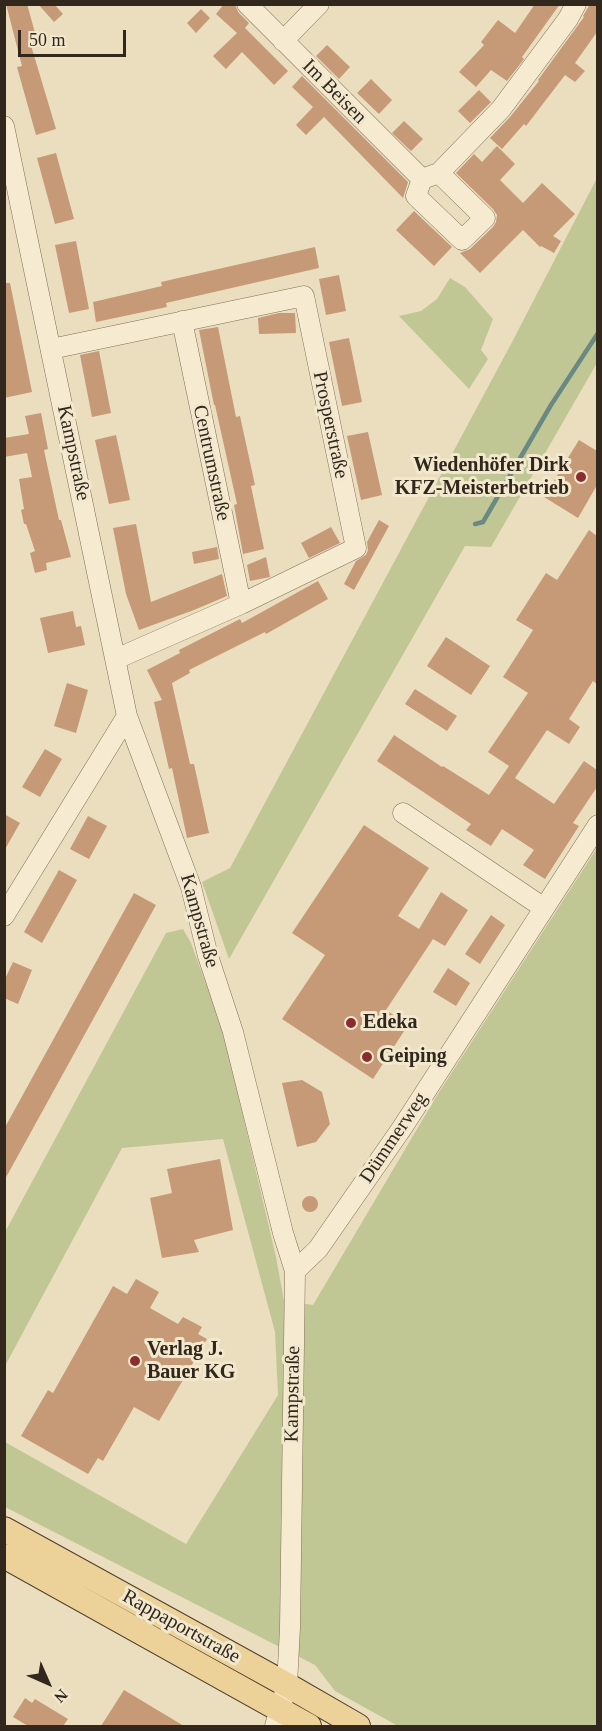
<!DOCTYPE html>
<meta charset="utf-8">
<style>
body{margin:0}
#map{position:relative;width:602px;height:1731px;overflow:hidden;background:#eadebf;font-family:"Times New Roman",serif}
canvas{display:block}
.frame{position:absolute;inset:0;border:6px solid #32271c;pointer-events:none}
.north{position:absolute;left:18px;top:1653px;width:60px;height:60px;-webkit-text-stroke:4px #f2e8ce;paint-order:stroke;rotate:135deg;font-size:16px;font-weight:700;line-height:24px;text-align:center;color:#32271c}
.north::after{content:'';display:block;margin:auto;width:21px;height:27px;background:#32271c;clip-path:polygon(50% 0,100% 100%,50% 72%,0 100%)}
.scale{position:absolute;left:18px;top:30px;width:108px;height:27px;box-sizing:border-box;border:3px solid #32271c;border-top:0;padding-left:8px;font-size:18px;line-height:21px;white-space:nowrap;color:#32271c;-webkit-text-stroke:4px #f2e8ce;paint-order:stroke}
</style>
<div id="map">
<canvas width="602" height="1731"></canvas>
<div class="frame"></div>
<div class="north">N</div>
<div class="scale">50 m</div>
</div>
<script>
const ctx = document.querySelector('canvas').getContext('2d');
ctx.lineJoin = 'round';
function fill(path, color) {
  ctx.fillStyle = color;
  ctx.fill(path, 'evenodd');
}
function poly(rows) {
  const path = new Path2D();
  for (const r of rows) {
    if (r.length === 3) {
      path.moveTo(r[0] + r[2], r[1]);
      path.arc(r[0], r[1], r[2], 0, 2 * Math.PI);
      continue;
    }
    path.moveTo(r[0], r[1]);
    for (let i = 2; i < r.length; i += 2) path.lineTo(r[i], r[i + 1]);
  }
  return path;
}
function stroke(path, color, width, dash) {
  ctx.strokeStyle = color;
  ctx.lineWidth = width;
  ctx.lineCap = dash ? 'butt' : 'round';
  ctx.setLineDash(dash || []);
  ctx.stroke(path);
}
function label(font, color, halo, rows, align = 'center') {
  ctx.font = font + ' "Times New Roman",serif';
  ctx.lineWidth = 6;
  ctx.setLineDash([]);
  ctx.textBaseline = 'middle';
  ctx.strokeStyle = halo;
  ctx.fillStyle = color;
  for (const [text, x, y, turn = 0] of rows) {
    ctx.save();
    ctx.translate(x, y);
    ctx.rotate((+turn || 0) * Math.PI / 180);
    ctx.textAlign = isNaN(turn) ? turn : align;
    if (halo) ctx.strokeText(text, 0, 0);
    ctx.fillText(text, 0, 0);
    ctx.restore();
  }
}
fill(poly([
 [597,178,597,363,491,547,465,546,229,959,202,882,230,868,511,344],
 [450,278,465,287,493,319,481,350,488,359,469,389,399,316,421,311,437,299],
 [597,848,597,1726,398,1726,335,1691,315,1665,5,1507,5,1442,186,1544,278,1395,275,1332,223,1139,122,1148,5,1366,5,1232,166,933,183,929,191,943,223,1030,276,1257,284,1301,313,1305,436,1097]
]), '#c1c794');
stroke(poly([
 [475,524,483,522,551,405,598,333]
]), '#6a8982', 4.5);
fill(poly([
 [6,4,27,4,37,40,30,42,56,129,36,135,17,67,22,66],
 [38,4,54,4,63,14,54,22],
 [224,4,235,4,238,12,249,23,245,28,288,71,274,85,242,52,226,69,213,56,237,33,216,14],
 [535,4,560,4,522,57,524,59,507,81,491,70,476,87,459,72,484,45,481,42,498,20,515,33],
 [590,4,597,4,597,32,575,63,585,71,575,82,565,75,526,126,524,124,502,149,490,138,510,117,539,81,538,80,584,17,583,16],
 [201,9,210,18,196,33,187,23],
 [327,45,350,67,339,79,316,56],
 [302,76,408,182,403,198,324,117,306,135,296,125,313,107,292,87],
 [371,79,392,100,379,114,357,93],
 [479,90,491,102,470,123,458,111],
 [404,121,423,139,411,151,392,133],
 [497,146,515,164,500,180,523,203,542,183,575,214,553,236,561,241,554,253,541,246,540,247,523,230,480,273,460,253,470,249,493,227,496,222,497,215,493,209,456,173,474,154,482,162],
 [56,153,74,219,55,224,37,158],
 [414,211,452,247,434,266,396,230],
 [76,241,89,309,69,313,55,245],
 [315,247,319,268,166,303,167,307,96,322,93,302,162,286,161,282],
 [339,275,346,311,326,315,319,279],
 [4,283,10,283,32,392,4,398],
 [279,313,295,313,296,333,259,334,258,318],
 [218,327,236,417,240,416,255,485,251,486,264,549,243,554,234,505,237,504,215,405,214,405,199,330],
 [349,338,362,402,342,406,329,342],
 [99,351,111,413,92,417,80,355],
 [41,413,48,449,44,450,59,520,61,520,71,557,46,563,47,570,35,573,30,553,35,551,26,524,24,524,21,510,24,509,19,479,32,477,27,453,4,457,4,438,29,434,25,416],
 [368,432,382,495,361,500,347,436],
 [116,435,130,500,109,504,95,440],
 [579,440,597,451,597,485,578,518,544,497],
 [379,520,389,526,354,590,344,584,356,561,366,555,368,550,367,542],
 [136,524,151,602,222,574,227,596,194,610,139,630,126,594,113,528],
 [331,527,340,543,309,558,301,543],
 [589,530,597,536,597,684,593,681,569,719,580,727,569,744,547,730,515,778,554,804,584,761,597,770,597,787,573,823,579,826,545,879,523,865,534,850,502,829,491,846,466,830,471,824,377,761,394,735,442,767,443,766,489,795,509,766,488,752,528,693,503,677,533,630,516,620,546,573,557,580],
 [217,547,219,559,194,564,192,552],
 [266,557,270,577,250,581,247,565],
 [318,581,328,599,266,634,265,632,189,670,190,673,172,683,190,764,194,764,209,833,187,838,172,768,169,769,154,702,162,700,147,670,180,653,179,650,240,619,242,623],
 [73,611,76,627,81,626,85,645,48,653,40,618],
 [446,637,490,666,471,695,427,666],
 [67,683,88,690,76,733,54,726],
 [415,689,457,716,447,731,405,704],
 [45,749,62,759,40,797,22,787],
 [4,814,20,823,4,851],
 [88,816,107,826,89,859,70,849],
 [364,825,429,868,398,916,419,929,441,892,468,910,445,946,433,939,386,1010,408,1025,373,1079,282,1019,325,955,292,933],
 [59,870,77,880,42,943,24,932],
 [134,893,156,905,4,1181,4,1129],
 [491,915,505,925,480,964,465,954],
 [13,962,32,970,18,1004,4,998,4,981],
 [448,968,470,983,456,1006,433,992],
 [302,1080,322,1092,330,1124,316,1142,297,1147,282,1083],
 [220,1159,233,1230,194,1240,199,1252,162,1258,150,1198,172,1193,167,1169],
 [310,1204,8],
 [136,1279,159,1292,150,1308,178,1324,183,1317,202,1327,198,1334,207,1339,159,1421,134,1407,103,1461,98,1458,88,1474,21,1436,48,1390,53,1393,113,1286,127,1294],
 [124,1690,184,1726,101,1726],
 [25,1698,32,1703,35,1699,68,1719,63,1726,28,1726,13,1717]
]), '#c69977');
const minor = poly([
 [247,4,422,179,439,173,501,109,568,19,576,4],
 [283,41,319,4],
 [4,126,127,716,191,887,208,956,233,1032,283,1233,295,1271,290,1628,287,1685,275,1726],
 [422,179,416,196,462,240,485,218,439,173],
 [182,321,241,604],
 [51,349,304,296,356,548,241,604,116,659],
 [403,813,544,908],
 [4,916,127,716],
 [295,1271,318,1249,402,1128,598,825]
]);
const major = poly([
 [4,1529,287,1685,358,1726],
 [4,1556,309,1726]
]);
stroke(minor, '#816f59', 21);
stroke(major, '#4f3d2d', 26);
stroke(minor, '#f6ebd1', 20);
stroke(major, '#ecd298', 24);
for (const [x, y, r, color] of [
 [581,477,6,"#8c2d2d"],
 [351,1023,6,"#8c2d2d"],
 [367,1057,6,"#8c2d2d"],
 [135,1361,6,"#8c2d2d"]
]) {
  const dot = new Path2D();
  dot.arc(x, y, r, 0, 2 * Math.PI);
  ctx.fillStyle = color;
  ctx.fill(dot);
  stroke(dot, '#f2e8ce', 2);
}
label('20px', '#32271c', '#f2e8ce', [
 ["Im Beisen",334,92,45],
 ["Prosperstraße",330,425,78],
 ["Kampstraße",73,453,78],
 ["Centrumstraße",211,463,78],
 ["Kampstraße",199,921,74],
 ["Dümmerweg",394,1138,-56],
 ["Kampstraße",293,1394,-89],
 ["Rappaportstraße",181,1627,29]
]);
label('bold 20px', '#32271c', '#f2e8ce', [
 ["Wiedenhöfer Dirk",569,466,"right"],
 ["KFZ-Meisterbetrieb",569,489,"right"],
 ["Edeka",363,1023],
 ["Geiping",379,1057],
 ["Verlag J.",147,1350],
 ["Bauer KG",147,1373]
], 'left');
</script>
